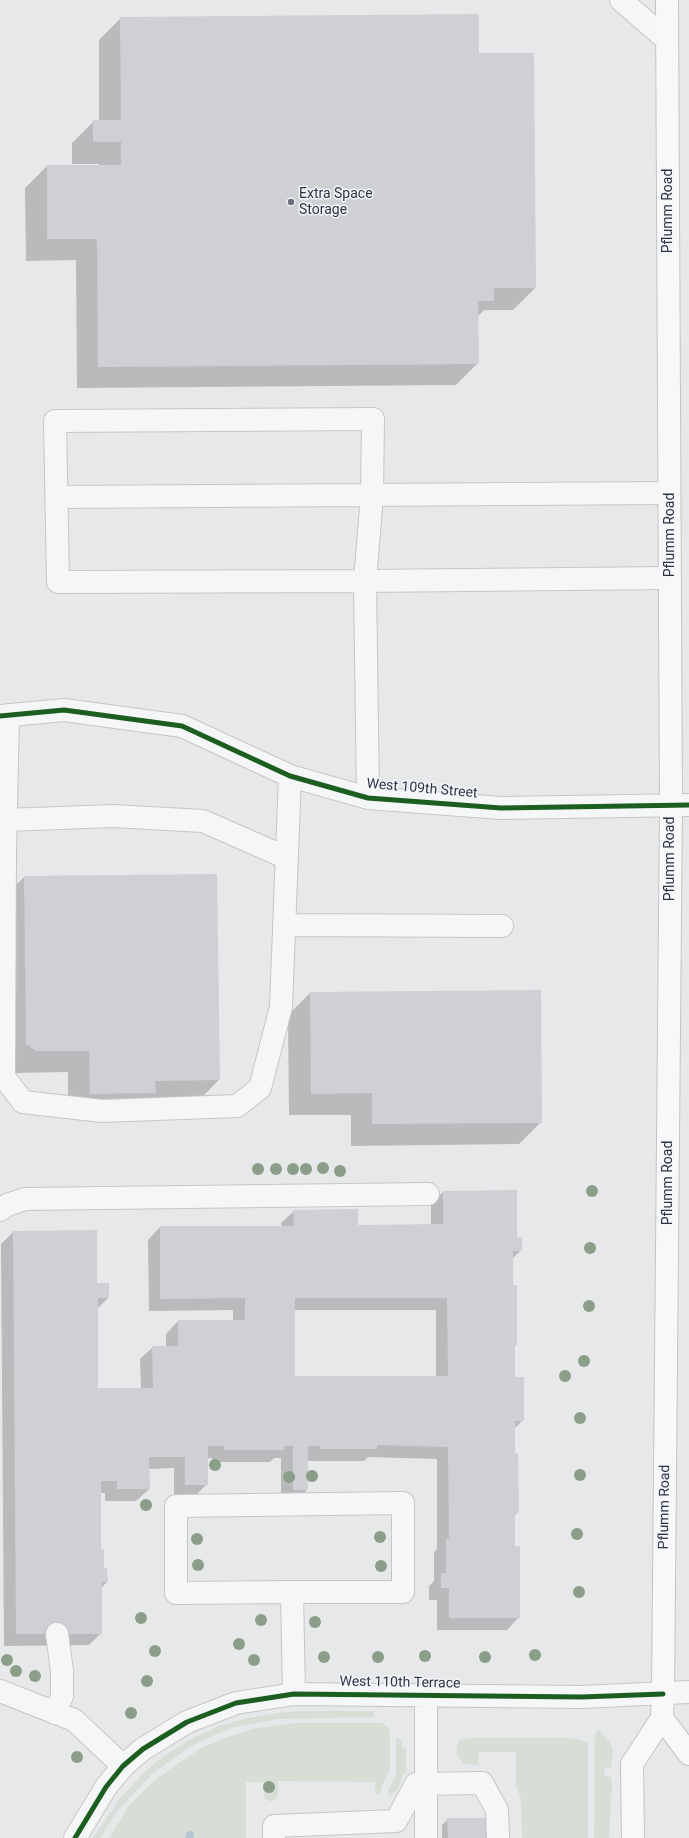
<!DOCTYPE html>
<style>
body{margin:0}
canvas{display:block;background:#e6e8ea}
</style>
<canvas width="689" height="1838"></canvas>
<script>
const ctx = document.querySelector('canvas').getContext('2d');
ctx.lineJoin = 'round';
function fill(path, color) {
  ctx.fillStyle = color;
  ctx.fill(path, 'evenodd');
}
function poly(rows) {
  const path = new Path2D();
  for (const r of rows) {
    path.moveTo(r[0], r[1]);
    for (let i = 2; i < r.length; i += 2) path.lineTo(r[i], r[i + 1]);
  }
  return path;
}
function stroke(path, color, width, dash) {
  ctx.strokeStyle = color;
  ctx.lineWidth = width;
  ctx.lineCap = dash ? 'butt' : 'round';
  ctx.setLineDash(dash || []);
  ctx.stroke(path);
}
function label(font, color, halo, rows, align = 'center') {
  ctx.font = font + ' Roboto,sans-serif';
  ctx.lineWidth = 3;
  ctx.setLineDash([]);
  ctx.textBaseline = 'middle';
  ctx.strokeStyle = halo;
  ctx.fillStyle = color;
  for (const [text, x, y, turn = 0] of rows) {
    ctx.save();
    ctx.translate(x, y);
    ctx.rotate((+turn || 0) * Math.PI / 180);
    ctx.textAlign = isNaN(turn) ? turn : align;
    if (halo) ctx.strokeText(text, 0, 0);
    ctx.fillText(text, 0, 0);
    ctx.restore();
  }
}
fill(poly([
 [294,1711,374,1711,374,1717,279,1719,234,1727,212,1736,190,1747,153,1773,118,1810,100,1838,93,1838,122,1796,151,1766,166,1755,189,1740,219,1726,247,1718],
 [295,1723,382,1723,386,1726,390,1730,390,1769,381,1788,381,1794,375,1794,375,1782,278,1781,278,1797,274,1801,269,1801,265,1798,263,1782,246,1782,246,1838,109,1838,129,1806,156,1779,201,1748,225,1738,252,1729],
 [598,1729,611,1744,613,1752,611,1768,605,1767,604,1776,611,1777,612,1782,609,1838,594,1838,595,1734],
 [396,1738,402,1740,402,1748,406,1749,406,1773,403,1773,400,1785,398,1789,389,1797,388,1788,390,1788,396,1774],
 [471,1738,571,1738,588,1742,588,1838,522,1838,521,1799,516,1786,516,1752,479,1752,478,1765,464,1764,457,1755,457,1745,460,1740]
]), '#d6ded6');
fill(poly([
 [121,18,478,54,535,288,513,310,484,310,478,316,478,363,456,385,77,388,76,260,26,261,25,188,47,166,99,166,99,164,72,164,72,143,94,121,99,121,99,40],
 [216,875,219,1080,197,1102,68,1115,68,1072,13,1073,2,899,24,877],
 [310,993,541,1122,519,1144,351,1146,351,1115,289,1115,288,1015],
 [443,1192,516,1238,521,1250,512,1259,516,1344,514,1347,514,1378,523,1420,514,1429,518,1512,514,1516,514,1547,519,1617,507,1630,437,1630,437,1600,429,1600,429,1586,434,1581,434,1552,437,1549,437,1459,368,1457,364,1461,307,1461,307,1490,295,1502,281,1502,281,1458,274,1458,270,1462,212,1462,212,1458,207,1458,207,1484,194,1497,174,1497,174,1468,148,1469,149,1489,136,1501,105,1501,105,1493,100,1493,100,1550,107,1582,101,1588,101,1633,89,1645,4,1646,1,1244,13,1232,96,1284,108,1298,97,1309,97,1389,141,1389,140,1359,153,1347,166,1347,166,1334,178,1321,233,1321,233,1310,149,1311,148,1240,160,1227,282,1227,281,1223,294,1211,357,1226,431,1225,431,1204],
 [294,1310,436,1310,436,1377,294,1377],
 [448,1819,485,1838,442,1838,442,1825]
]), '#0003');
stroke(poly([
 [189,1838,190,1835]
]), '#b4c4d5', 8);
fill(poly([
 [479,14,479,53,534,53,536,288,494,288,494,301,478,301,479,364,98,367,97,239,47,239,47,165,121,165,121,142,93,142,93,120,121,120,120,17],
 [217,874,220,1080,155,1081,156,1093,90,1094,89,1051,36,1051,26,1044,24,876],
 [541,990,542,1123,372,1124,372,1093,311,1094,310,992],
 [517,1190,517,1237,522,1237,522,1251,513,1251,513,1285,517,1285,517,1345,515,1345,515,1377,524,1377,524,1421,515,1421,515,1453,518,1453,519,1513,515,1513,515,1546,520,1546,520,1618,449,1618,449,1588,441,1588,441,1573,446,1573,446,1539,449,1539,448,1447,377,1445,377,1449,320,1449,320,1446,308,1446,308,1490,293,1490,293,1446,284,1446,284,1450,224,1450,224,1446,208,1446,208,1485,185,1485,185,1457,149,1457,150,1489,117,1489,117,1481,101,1481,101,1549,104,1549,104,1568,107,1568,108,1582,102,1582,102,1634,16,1634,13,1231,97,1230,97,1283,109,1283,109,1298,98,1298,98,1388,153,1388,152,1346,178,1346,178,1320,245,1320,245,1298,160,1299,160,1226,294,1226,293,1210,358,1209,358,1225,443,1224,443,1191],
 [295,1298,447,1298,448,1376,295,1376],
 [447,1818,486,1818,486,1838,448,1838]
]), '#ced0d3');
const minor = poly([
 [621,0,667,40],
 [373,419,372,496,365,581,58,582,55,421,373,419],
 [58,497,669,493],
 [8,715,5,854,4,1077,23,1102,102,1111,237,1106,260,1088,281,1007,290,776],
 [0,716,64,710,182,726,290,776,368,798,501,808,689,805],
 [368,798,365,581,670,578],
 [5,820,113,816,203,821,287,858],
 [284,925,502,926],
 [0,1210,7,1205,25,1199,428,1194],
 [292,1592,176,1593,176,1506,403,1503,403,1592,292,1592,294,1694],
 [0,1691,74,1720,123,1766],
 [55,1713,62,1696,62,1671,57,1634],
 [75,1838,106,1787,123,1766,143,1749,187,1722,236,1703,294,1694,581,1697,689,1692],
 [274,1838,274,1826,396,1821,416,1784,482,1783,497,1810,498,1838],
 [426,1838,426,1696]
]);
const major = poly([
 [662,1718,689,1754],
 [633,1838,632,1764,662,1718,663,1694,671,805,667,0]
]);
stroke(minor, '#c4c6c8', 24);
stroke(major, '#c2c5c8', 24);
stroke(minor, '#f5f6f7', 22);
stroke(major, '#f8f8f8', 22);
stroke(poly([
 [0,716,64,710,182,726,290,776,368,798,501,808,689,805],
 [75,1838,106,1787,123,1766,143,1749,187,1722,236,1703,294,1694,581,1697,663,1694]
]), '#1b5e20', 5);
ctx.fillStyle = '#8a9e88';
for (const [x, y] of [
 [323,1168],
 [258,1169],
 [276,1169],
 [293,1169],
 [306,1169],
 [340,1171],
 [592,1191],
 [590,1248],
 [589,1306],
 [584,1361],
 [565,1376],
 [580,1418],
 [215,1465],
 [580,1475],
 [312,1476],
 [289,1477],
 [146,1505],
 [577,1534],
 [380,1537],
 [197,1539],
 [198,1565],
 [381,1566],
 [579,1592],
 [141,1618],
 [261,1620],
 [315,1622],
 [239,1644],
 [155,1651],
 [535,1655],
 [425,1656],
 [324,1657],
 [378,1657],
 [485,1657],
 [7,1660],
 [254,1660],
 [16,1671],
 [35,1676],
 [147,1681],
 [131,1713],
 [77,1757],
 [269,1787]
]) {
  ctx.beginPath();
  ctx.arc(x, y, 6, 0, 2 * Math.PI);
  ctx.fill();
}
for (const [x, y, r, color] of [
 [291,202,4,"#6c737f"]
]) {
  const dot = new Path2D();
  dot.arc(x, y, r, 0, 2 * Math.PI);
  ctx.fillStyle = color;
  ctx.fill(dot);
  stroke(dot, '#f4f6f9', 1.5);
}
label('14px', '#2b3445', '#f4f6f9', [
 ["Extra Space",299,194],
 ["Storage",299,210]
], 'left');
label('14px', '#2b3445', '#f4f6f9', [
 ["Pflumm Road",668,211,-90],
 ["Pflumm Road",670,535,-90],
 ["West 109th Street",422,789,5],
 ["Pflumm Road",670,859,-90],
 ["Pflumm Road",668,1183,-90],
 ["Pflumm Road",665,1507,-89],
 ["West 110th Terrace",400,1683,1]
]);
</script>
